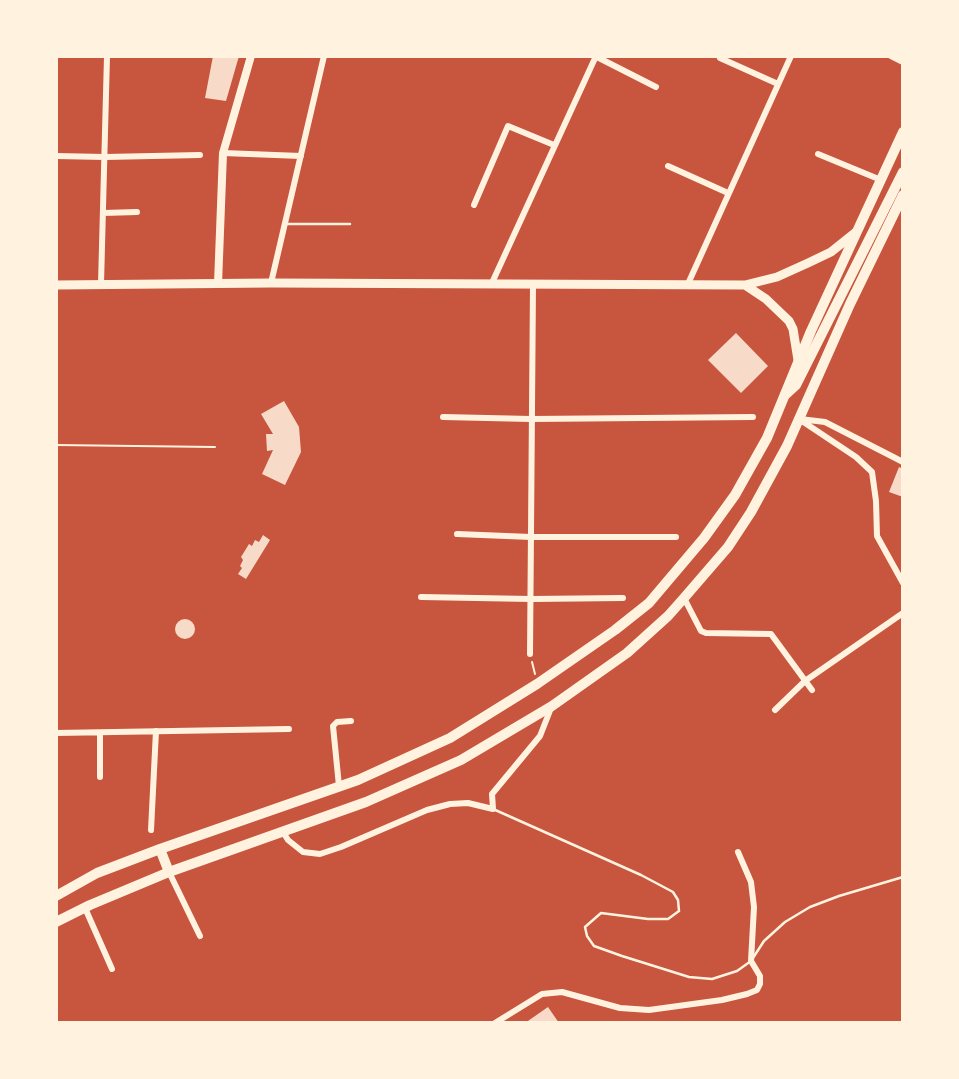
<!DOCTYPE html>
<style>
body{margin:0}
#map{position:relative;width:959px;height:1079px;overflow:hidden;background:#c8553d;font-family:Quicksand,sans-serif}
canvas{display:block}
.frame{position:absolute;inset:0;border:58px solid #fff3e0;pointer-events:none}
</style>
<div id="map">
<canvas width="959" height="1079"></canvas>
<div class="frame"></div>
</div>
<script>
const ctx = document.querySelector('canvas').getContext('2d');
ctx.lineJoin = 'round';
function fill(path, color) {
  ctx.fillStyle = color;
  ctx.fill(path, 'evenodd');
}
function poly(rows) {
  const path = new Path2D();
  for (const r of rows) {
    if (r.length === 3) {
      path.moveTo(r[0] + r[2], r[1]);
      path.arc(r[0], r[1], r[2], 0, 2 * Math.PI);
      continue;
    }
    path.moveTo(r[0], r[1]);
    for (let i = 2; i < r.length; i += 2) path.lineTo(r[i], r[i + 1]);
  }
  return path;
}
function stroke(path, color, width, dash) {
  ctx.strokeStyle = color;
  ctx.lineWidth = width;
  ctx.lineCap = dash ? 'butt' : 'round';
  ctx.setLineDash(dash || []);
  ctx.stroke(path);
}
fill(poly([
 [213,56,239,56,226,101,205,98],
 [736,333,768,366,741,393,708,360],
 [284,401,299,427,301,452,285,485,262,474,273,450,267,451,266,434,273,434,261,414],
 [899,467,903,469,903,497,889,492],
 [263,535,270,540,246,579,238,574,242,568,240,566,243,560,241,557,249,544,252,546,255,540,259,542],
 [185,629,10],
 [548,1007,559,1023,525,1023]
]), '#f7dbc8');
stroke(poly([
 [56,445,215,447],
 [532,662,535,674]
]), '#fff3e0', 2);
stroke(poly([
 [285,224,350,224],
 [493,809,641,875,673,892,678,900,679,911,668,919,648,919,601,913,585,927,587,936,594,946,622,956,689,977,712,979,737,971,751,961,764,941,785,922,810,907,839,896,903,877]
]), '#fff3e0', 2.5);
stroke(poly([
 [595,56,656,87],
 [891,56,903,62],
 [720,58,778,84],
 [223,153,301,156],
 [818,154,881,180],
 [56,156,105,157,200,155],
 [668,166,728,193],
 [474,205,508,126,554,145],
 [103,213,137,212],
 [271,283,324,56],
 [101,284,107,56],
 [491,285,596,56],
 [687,286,791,56],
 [443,417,531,419,753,417],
 [799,419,856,457,872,472,876,501,877,536,903,583],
 [800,419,825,422,903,462],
 [457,534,531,537,676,537],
 [421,597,531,599,623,598],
 [684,598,701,631,706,633,771,634,812,690],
 [530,654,533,285],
 [775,710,805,681,903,613],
 [56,733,289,729],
 [100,733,100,777],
 [339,786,333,726,337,722,351,721],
 [151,830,156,731],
 [283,832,288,840,303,852,320,854,341,847,427,810,450,804,468,803,493,809,492,794,540,736,551,708],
 [169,872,200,936],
 [85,908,112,969],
 [495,1023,542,994,562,992,620,1008,649,1010,722,1000,747,994,757,990,760,984,760,976,751,961,754,907,751,882,738,852]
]), '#fff3e0', 6);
stroke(poly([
 [218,284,223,153,251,56]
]), '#fff3e0', 8);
stroke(poly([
 [56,285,271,283,745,285,777,277,808,263,831,252,856,232],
 [745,285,766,299,789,321,793,329,798,360]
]), '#fff3e0', 9);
stroke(poly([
 [160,849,169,872],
 [56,896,97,873,160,849,358,780,450,738,537,684,615,630,649,603,704,538,735,495,767,438,811,331,903,132],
 [56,922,90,905,169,872,366,802,461,760,552,706,627,653,668,616,684,598,728,547,751,512,787,446,850,304,903,195]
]), '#fff3e0', 10);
stroke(poly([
 [785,395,796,385,903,172]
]), '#fff3e0', 10);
</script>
